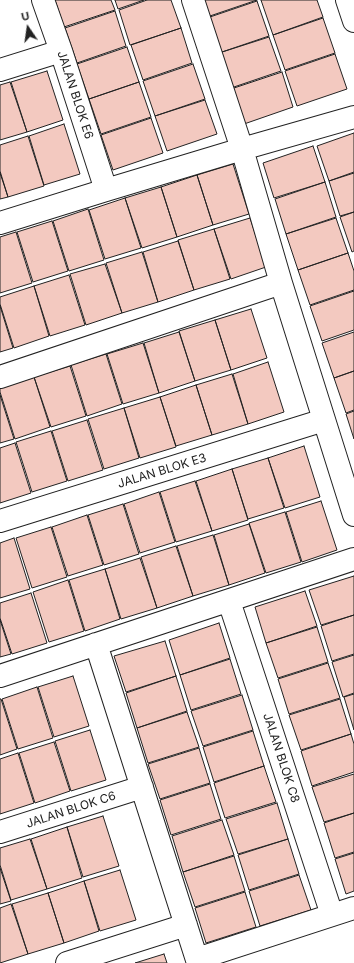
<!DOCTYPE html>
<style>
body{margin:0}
#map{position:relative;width:354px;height:963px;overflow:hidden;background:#fff;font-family:Inter,sans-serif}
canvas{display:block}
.north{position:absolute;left:8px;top:8px;width:40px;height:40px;-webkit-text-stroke:3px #fff;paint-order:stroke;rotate:347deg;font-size:11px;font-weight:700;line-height:16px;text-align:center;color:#222}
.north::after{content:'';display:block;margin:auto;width:14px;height:18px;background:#222;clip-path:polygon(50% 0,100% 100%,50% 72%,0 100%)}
</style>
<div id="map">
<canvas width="354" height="963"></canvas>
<div class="north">U</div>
</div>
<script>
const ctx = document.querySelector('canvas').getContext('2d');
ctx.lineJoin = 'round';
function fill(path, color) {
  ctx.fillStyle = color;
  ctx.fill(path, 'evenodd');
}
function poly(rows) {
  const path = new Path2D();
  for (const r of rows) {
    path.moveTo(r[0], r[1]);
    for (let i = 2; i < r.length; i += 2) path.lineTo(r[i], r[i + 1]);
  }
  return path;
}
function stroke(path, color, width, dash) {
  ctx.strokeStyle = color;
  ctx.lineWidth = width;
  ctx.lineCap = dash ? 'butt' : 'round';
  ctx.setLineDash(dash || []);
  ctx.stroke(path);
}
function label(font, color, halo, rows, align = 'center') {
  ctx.font = font + ' Inter,sans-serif';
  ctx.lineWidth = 3;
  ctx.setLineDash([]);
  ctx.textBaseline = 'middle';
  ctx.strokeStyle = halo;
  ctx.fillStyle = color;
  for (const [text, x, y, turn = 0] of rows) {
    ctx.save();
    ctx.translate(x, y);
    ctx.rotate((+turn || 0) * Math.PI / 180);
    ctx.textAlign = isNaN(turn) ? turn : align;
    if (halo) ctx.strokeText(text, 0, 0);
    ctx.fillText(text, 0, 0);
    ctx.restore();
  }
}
const building = poly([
 [55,0,111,0,115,10,64,27,55,0],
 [115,0,144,0,118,9,115,0],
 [147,0,171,0,181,28,130,45,119,10,147,0],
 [201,0,257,0,207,17,201,0],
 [261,0,317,0,323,17,273,35,261,0],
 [257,1,269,36,219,53,207,18,257,1],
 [115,11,126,46,77,63,65,28,115,11],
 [323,18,335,53,285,70,273,35,323,18],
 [181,28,192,63,143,80,131,45,181,28],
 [269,37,281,71,231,88,219,53,269,37],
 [127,47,139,82,89,99,77,64,127,47],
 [335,54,347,89,297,106,285,71,335,54],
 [193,64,205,99,155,116,143,81,193,64],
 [47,71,63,120,27,132,11,82,47,71],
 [282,72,293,107,244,124,231,89,282,72],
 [10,82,27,132,0,140,0,85,10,82],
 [139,82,151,117,101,134,89,99,139,82],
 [205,100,217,134,167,151,155,116,205,100],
 [151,118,163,153,113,170,101,135,151,118],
 [64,124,80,174,44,185,29,136,64,124],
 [354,133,354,172,329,181,317,146,354,133],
 [28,136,44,186,8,197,0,171,0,145,28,136],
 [313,146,325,182,274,198,263,163,313,146],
 [233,164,249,214,213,225,197,175,233,164],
 [0,173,8,197,0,199,0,173],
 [354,173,354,212,340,216,329,181,354,173],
 [197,175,213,225,177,237,161,187,197,175],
 [325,182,336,217,286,234,275,199,325,182],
 [161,187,177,237,142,248,125,198,161,187],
 [125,198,141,248,105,259,89,210,125,198],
 [88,209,104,260,69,271,53,221,88,209],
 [354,212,354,251,352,252,340,217,354,212],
 [250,218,266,267,231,279,214,229,250,218],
 [336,218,348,253,298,270,286,234,336,218],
 [52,221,68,271,33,282,17,232,52,221],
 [214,229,230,279,194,290,178,240,214,229],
 [16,232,32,283,0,293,0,237,16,232],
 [178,241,194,290,158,302,143,252,178,241],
 [142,252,158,302,122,313,106,263,142,252],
 [348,253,354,271,354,290,310,305,298,270,348,253],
 [105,264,122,313,86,325,70,274,105,264],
 [69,275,85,325,50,336,34,286,69,275],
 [34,286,49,336,14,348,0,304,0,297,34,286],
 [354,291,354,330,322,341,310,306,354,291],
 [0,306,13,348,0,352,0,306],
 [251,309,267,358,231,370,215,320,251,309],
 [215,320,231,370,195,381,179,331,215,320],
 [179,332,195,381,159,393,144,343,179,332],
 [354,332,354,371,334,378,322,343,354,332],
 [143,343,159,393,123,404,107,354,143,343],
 [106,354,122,404,87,416,71,365,106,354],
 [268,362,284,412,248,424,233,374,268,362],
 [70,366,86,416,51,427,34,377,70,366],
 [354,371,354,410,346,413,334,378,354,371],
 [232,374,248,424,212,435,196,385,232,374],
 [34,377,50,427,15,439,0,392,0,388,34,377],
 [196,385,212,435,176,446,160,397,196,385],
 [0,395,14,439,0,443,0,395],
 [160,397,176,447,140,458,124,408,160,397],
 [124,408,139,458,104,469,88,419,124,408],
 [354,411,354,439,346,414,354,411],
 [87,420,103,470,68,481,52,431,87,420],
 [51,431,67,481,32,492,16,442,51,431],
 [15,443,31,493,0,503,0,448,15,443],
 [304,446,320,497,285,508,268,458,304,446],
 [268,458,284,508,248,519,232,469,268,458],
 [232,469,248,520,212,531,196,481,232,469],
 [195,481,212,531,176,542,160,492,195,481],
 [159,492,175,542,140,553,124,504,159,492],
 [321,501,337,550,302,562,286,512,321,501],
 [123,504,139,554,104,565,88,515,123,504],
 [285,512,301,562,266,573,249,523,285,512],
 [87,515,103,565,68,576,52,527,87,515],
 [249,524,265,573,229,585,214,535,249,524],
 [51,527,67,577,32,588,16,538,51,527],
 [213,535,229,585,193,596,177,546,213,535],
 [14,538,30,589,0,598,0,543,14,538],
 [176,546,193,596,157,608,141,557,176,546],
 [140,558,157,608,121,619,105,569,140,558],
 [105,569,120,619,85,631,69,580,105,569],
 [354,576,354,615,321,625,309,590,354,576],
 [68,580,84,631,49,642,33,592,68,580],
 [305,591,317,626,266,643,255,607,305,591],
 [31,593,47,643,12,654,0,618,0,603,31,593],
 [354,615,354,654,332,661,321,626,354,615],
 [0,620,11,654,0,657,0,620],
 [219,623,230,658,180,675,169,640,219,623],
 [317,627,328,662,278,678,266,643,317,627],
 [165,641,176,676,126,692,114,656,165,641],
 [354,655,354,693,343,697,332,662,354,655],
 [230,659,241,694,191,710,180,675,230,659],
 [328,663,340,698,289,714,278,679,328,663],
 [73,676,89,726,54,737,38,687,73,676],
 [176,676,187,711,137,728,126,693,176,676],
 [37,687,53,738,18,749,2,699,37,687],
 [354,694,354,730,344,697,354,694],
 [242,695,253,730,203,746,191,711,242,695],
 [0,699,1,699,17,749,0,755,0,699],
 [340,699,351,734,301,750,289,715,340,699],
 [187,712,199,747,148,763,137,728,187,712],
 [90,730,106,780,71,791,55,741,90,730],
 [253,731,264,766,214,782,203,747,253,731],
 [351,734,354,744,354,772,312,786,301,751,351,734],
 [54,742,70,791,35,803,19,753,54,742],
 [199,748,210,783,160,799,148,764,199,748],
 [18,753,34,803,0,814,0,759,18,753],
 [264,766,276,802,225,818,214,783,264,766],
 [354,774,354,813,324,822,312,787,354,774],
 [210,784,221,819,171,835,160,800,210,784],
 [277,803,288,839,238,854,226,819,277,803],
 [354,813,354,852,335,858,324,823,354,813],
 [103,816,119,866,83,877,67,827,103,816],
 [222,820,234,855,183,872,172,836,222,820],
 [67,827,82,878,47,889,31,839,67,827],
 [30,839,47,889,11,900,0,865,0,848,30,839],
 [288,839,299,874,249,890,238,855,288,839],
 [354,853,354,891,346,894,335,859,354,853],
 [234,856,245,891,195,907,183,872,234,856],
 [0,868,11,901,0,904,0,868],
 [120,870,136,920,100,931,84,881,120,870],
 [299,875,311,910,260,926,249,891,299,875],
 [84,881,99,931,64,943,48,893,84,881],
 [245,892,256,927,206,943,195,908,245,892],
 [48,893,64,943,28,954,12,904,48,893],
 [11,904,28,954,0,963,0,908,11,904],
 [164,954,167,963,135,963,164,954]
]);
fill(building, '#f3c9c0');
stroke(building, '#222', 1);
const minor = poly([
 [43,0,61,51,106,190],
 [193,0,242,149,281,283,354,515],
 [347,0,354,21],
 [0,70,61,51],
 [0,223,106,190,242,149,354,117],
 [0,377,281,283],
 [0,521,324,420],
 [229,601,332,915],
 [96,644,198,963],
 [0,676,354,559],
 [0,832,142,787],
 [197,959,354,908],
 [67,963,186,925]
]);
stroke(minor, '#222', 24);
stroke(minor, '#fff', 22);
label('12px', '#222', '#fff', [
 ["JALAN BLOK E6",75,95,72],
 ["JALAN BLOK E3",162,471,-17],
 ["JALAN BLOK C8",281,758,72],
 ["JALAN BLOK C6",71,810,-18]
]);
</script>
